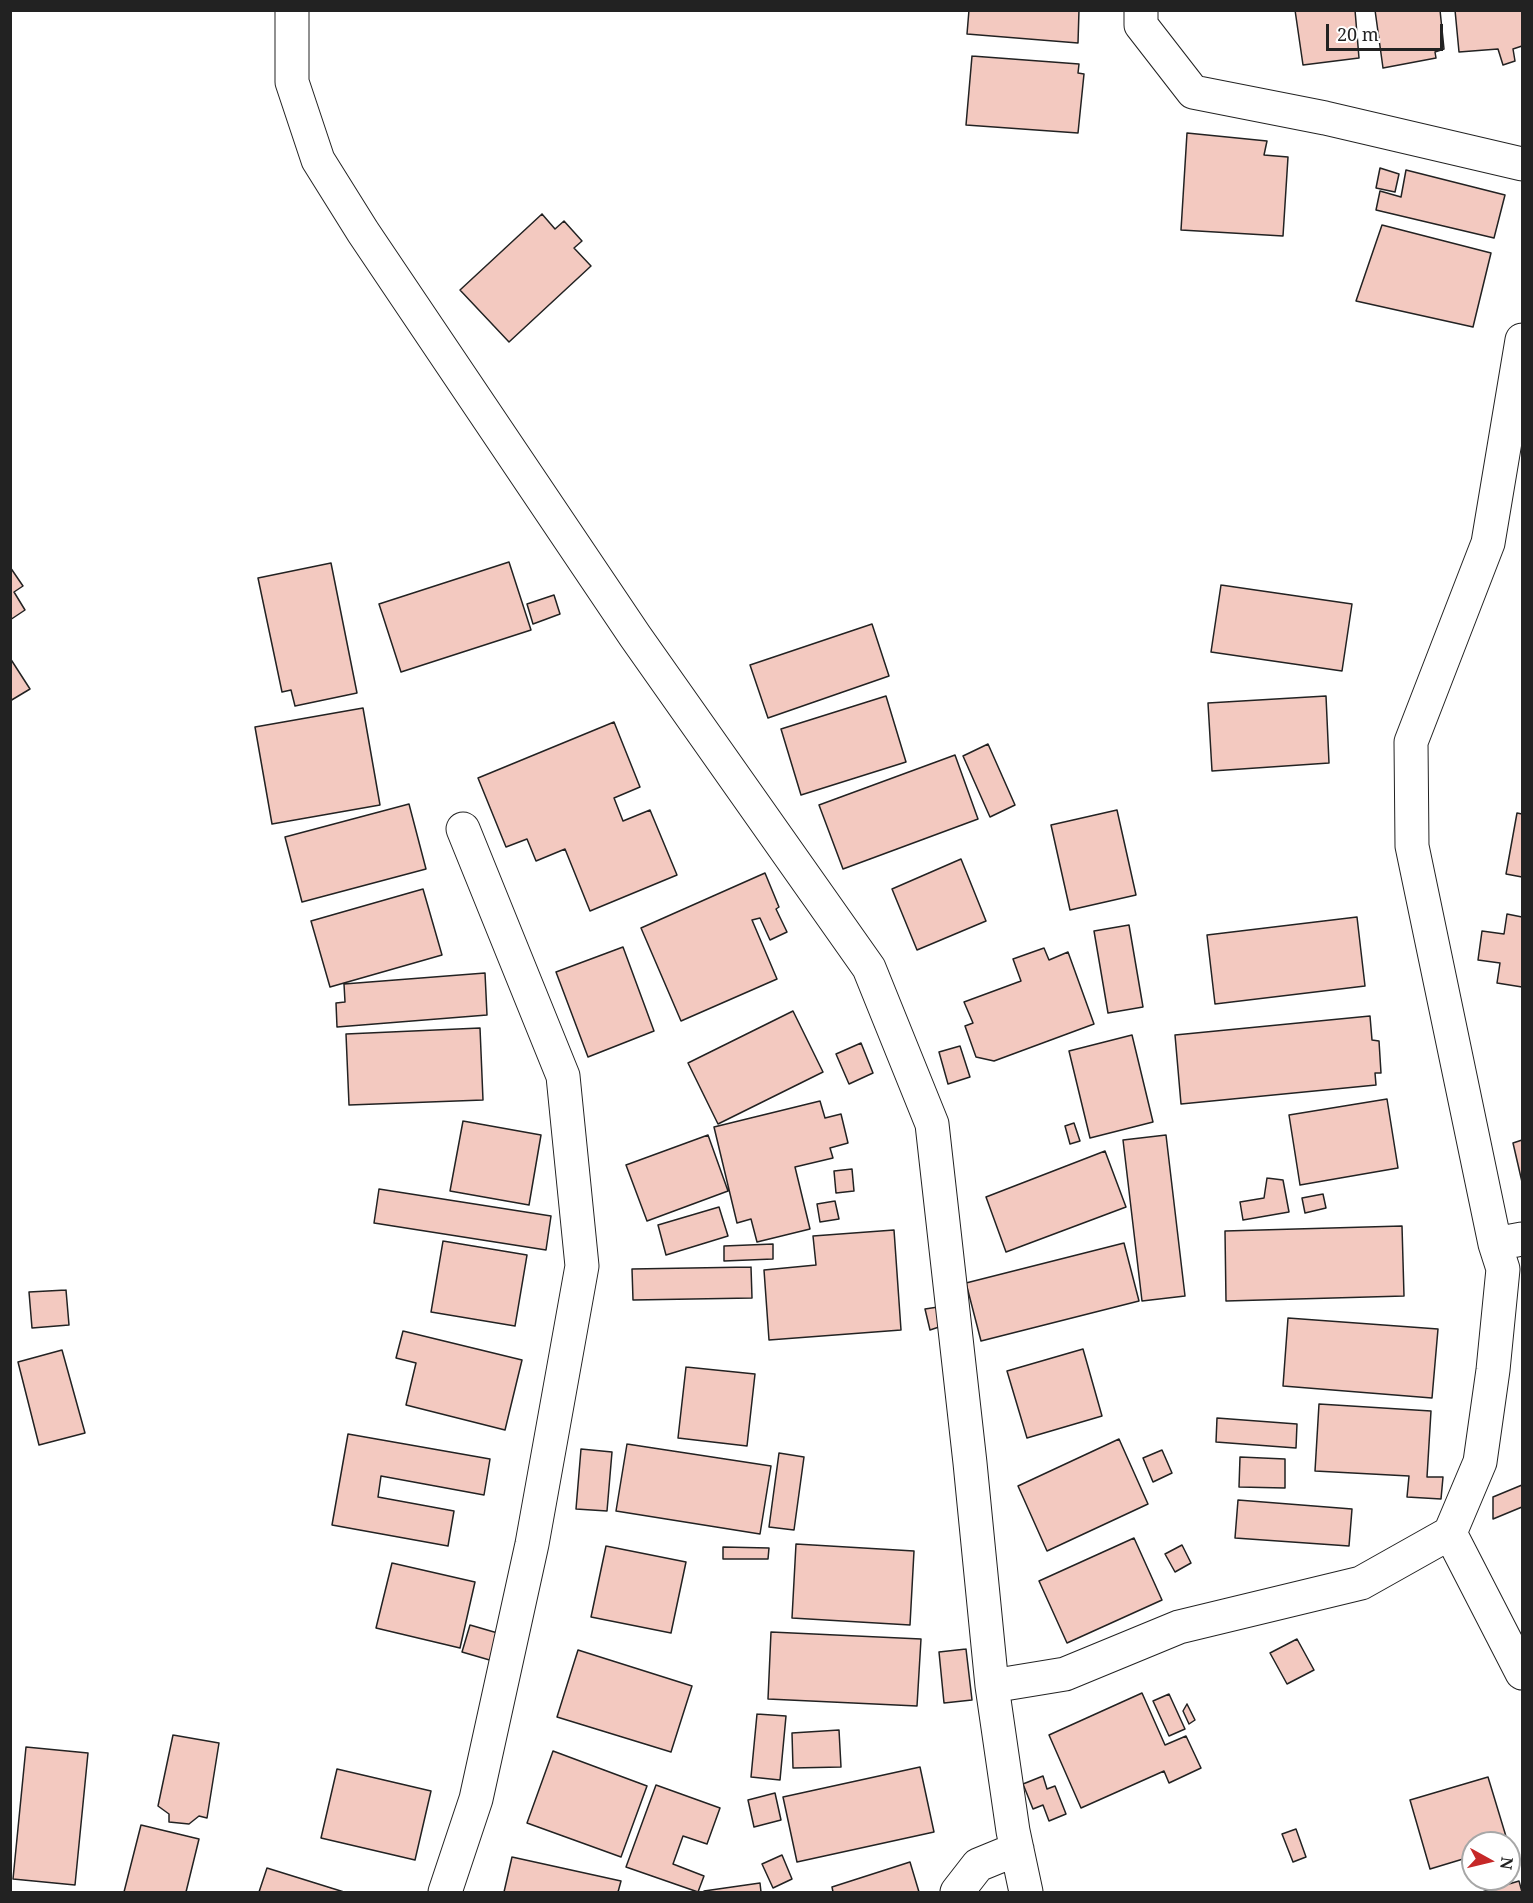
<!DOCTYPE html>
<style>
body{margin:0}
#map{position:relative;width:1533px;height:1903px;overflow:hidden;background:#fff;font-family:"Noto Serif",serif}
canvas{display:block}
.frame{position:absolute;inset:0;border:12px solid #222;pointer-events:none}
.north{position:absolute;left:1461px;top:1831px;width:60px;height:60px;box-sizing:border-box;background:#fff;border:2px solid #a7a7a7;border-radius:50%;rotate:98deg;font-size:16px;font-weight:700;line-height:24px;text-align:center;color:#222}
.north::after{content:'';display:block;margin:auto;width:21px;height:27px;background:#c62828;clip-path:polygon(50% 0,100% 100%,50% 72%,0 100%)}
.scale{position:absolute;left:1326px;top:24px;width:117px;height:27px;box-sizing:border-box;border:3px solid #222;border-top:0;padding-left:8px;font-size:18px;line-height:21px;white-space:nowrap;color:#222;-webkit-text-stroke:4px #fff;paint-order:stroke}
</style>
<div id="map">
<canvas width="1533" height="1903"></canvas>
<div class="frame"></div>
<div class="north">N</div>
<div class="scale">20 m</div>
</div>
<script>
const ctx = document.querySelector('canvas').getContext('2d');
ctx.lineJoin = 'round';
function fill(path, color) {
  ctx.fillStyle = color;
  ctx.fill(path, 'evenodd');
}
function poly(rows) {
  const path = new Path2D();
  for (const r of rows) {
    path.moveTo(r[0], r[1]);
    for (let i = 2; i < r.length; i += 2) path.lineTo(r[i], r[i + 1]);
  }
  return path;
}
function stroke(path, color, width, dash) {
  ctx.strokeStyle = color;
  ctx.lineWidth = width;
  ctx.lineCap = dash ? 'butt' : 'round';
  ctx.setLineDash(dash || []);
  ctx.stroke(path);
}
const building = poly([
 [969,10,1079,10,1078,43,967,34,969,10],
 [1295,10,1355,10,1359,58,1303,65,1295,10],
 [1375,10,1440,10,1444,49,1435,52,1436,58,1383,68,1375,10],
 [1455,10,1522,10,1522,46,1513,49,1515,61,1503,65,1498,49,1459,52,1455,10],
 [972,56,1079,64,1078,73,1084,74,1078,133,966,125,972,56],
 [1187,133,1267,141,1264,155,1288,157,1283,236,1181,230,1187,133],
 [1380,168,1399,174,1395,192,1376,188,1380,168],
 [1406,170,1505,195,1494,238,1376,210,1380,191,1401,197,1406,170],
 [542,214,555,229,564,221,582,241,574,248,591,266,509,342,460,290,542,214],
 [1382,225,1491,253,1473,327,1356,301,1382,225],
 [509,562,531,630,401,672,379,604,509,562],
 [331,563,357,693,295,706,291,690,282,692,258,578,331,563],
 [10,567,23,586,14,592,25,610,10,620,10,567],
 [1221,585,1352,604,1342,671,1211,652,1221,585],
 [554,595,560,614,533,624,527,604,554,595],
 [872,624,889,676,768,718,750,665,872,624],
 [10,658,30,689,10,701,10,658],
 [886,696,906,762,801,795,781,729,886,696],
 [1326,696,1329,763,1212,771,1208,703,1326,696],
 [363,708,380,805,272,824,255,727,363,708],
 [614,722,640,787,614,798,623,821,650,810,677,875,590,911,565,849,536,861,527,839,506,847,478,778,614,722],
 [988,744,1015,805,990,817,963,756,988,744],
 [955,755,978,819,843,869,819,805,955,755],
 [409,804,426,869,302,902,285,837,409,804],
 [1117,810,1136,895,1070,910,1051,825,1117,810],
 [1517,813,1522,814,1522,877,1506,874,1517,813],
 [961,859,986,921,917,950,892,889,961,859],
 [765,873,779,907,776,909,787,932,770,940,760,918,752,920,777,979,681,1021,641,928,765,873],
 [423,889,442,955,330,987,311,921,423,889],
 [1507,914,1522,917,1522,987,1497,983,1500,963,1478,960,1482,931,1504,934,1507,914],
 [1357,917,1365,986,1215,1004,1207,935,1357,917],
 [1129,925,1143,1007,1108,1013,1094,931,1129,925],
 [623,947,654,1031,588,1057,556,972,623,947],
 [1044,948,1049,960,1068,952,1094,1024,994,1061,976,1057,965,1026,973,1023,964,1002,1021,981,1013,959,1044,948],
 [485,973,487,1015,337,1027,336,1003,345,1002,344,984,485,973],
 [793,1011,823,1072,718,1124,688,1063,793,1011],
 [1370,1016,1372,1040,1379,1041,1381,1073,1375,1073,1376,1085,1181,1104,1175,1035,1370,1016],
 [480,1028,483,1100,349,1105,346,1034,480,1028],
 [1132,1035,1153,1122,1090,1138,1069,1051,1132,1035],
 [861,1043,873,1073,849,1084,836,1054,861,1043],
 [960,1046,970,1077,948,1084,939,1052,960,1046],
 [1387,1099,1398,1168,1300,1185,1289,1115,1387,1099],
 [820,1101,825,1118,841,1114,848,1143,830,1148,833,1158,795,1167,810,1229,757,1242,751,1219,737,1223,714,1127,820,1101],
 [463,1121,541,1135,529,1205,450,1191,463,1121],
 [1074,1123,1080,1141,1070,1144,1065,1126,1074,1123],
 [708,1135,728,1191,647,1221,626,1165,708,1135],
 [1166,1135,1185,1296,1142,1301,1123,1140,1166,1135],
 [1522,1140,1522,1182,1513,1143,1522,1140],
 [1105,1151,1126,1207,1006,1252,986,1197,1105,1151],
 [852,1169,854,1191,836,1193,834,1171,852,1169],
 [1267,1178,1283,1180,1289,1212,1243,1220,1240,1202,1264,1198,1267,1178],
 [379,1189,551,1216,546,1250,374,1223,379,1189],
 [1323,1194,1326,1208,1305,1213,1302,1198,1323,1194],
 [835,1201,839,1219,820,1222,817,1204,835,1201],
 [719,1207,728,1236,666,1255,658,1225,719,1207],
 [1402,1226,1404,1296,1226,1301,1225,1231,1402,1226],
 [894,1230,901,1330,769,1340,764,1270,816,1265,813,1236,894,1230],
 [443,1241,527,1255,515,1326,431,1312,443,1241],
 [1124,1243,1139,1301,981,1341,966,1283,1124,1243],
 [773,1244,773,1259,724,1261,724,1246,773,1244],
 [751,1267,752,1298,633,1300,632,1269,751,1267],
 [66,1290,69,1325,32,1328,29,1292,66,1290],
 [938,1307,942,1326,930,1330,925,1309,938,1307],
 [1288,1318,1438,1329,1432,1398,1283,1386,1288,1318],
 [403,1331,522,1360,505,1430,406,1405,416,1363,396,1358,403,1331],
 [1083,1349,1102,1416,1027,1438,1007,1371,1083,1349],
 [62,1350,85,1433,39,1445,18,1362,62,1350],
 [686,1367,755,1374,747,1446,678,1438,686,1367],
 [1319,1404,1431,1411,1427,1477,1443,1477,1441,1499,1407,1497,1409,1476,1315,1471,1319,1404],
 [1217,1418,1297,1424,1296,1448,1216,1442,1217,1418],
 [348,1434,490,1459,484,1495,381,1476,378,1497,454,1511,448,1546,332,1525,348,1434],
 [1119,1439,1148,1504,1047,1551,1018,1486,1119,1439],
 [627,1444,771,1466,760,1534,616,1511,627,1444],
 [581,1449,612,1452,607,1511,576,1509,581,1449],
 [1162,1450,1172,1473,1153,1482,1143,1458,1162,1450],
 [779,1453,804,1457,794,1530,769,1527,779,1453],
 [1240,1457,1285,1459,1285,1488,1239,1487,1240,1457],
 [1522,1485,1522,1507,1493,1519,1493,1497,1522,1485],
 [1238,1500,1352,1509,1349,1546,1235,1538,1238,1500],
 [1134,1538,1162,1600,1067,1643,1039,1581,1134,1538],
 [796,1544,914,1551,910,1625,792,1618,796,1544],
 [1182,1545,1191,1563,1175,1572,1165,1554,1182,1545],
 [606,1546,686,1562,671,1633,591,1617,606,1546],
 [723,1547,769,1548,768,1559,723,1559,723,1547],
 [392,1563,475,1582,460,1648,376,1628,392,1563],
 [470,1625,501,1634,493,1661,462,1652,470,1625],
 [771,1632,921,1639,917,1706,768,1699,771,1632],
 [1297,1639,1314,1670,1287,1684,1270,1653,1297,1639],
 [966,1649,972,1700,944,1703,939,1652,966,1649],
 [578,1650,692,1686,671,1752,557,1717,578,1650],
 [1142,1693,1165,1745,1186,1736,1201,1768,1169,1783,1164,1771,1081,1808,1049,1735,1142,1693],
 [1169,1694,1185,1729,1169,1736,1153,1701,1169,1694],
 [1187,1704,1195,1720,1189,1724,1183,1711,1187,1704],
 [757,1714,786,1716,780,1780,751,1777,757,1714],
 [839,1730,841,1767,793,1768,792,1733,839,1730],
 [173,1735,219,1743,207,1818,199,1816,189,1824,169,1822,169,1814,158,1806,173,1735],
 [26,1747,88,1753,75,1885,13,1879,26,1747],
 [553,1751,647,1786,621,1857,527,1823,553,1751],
 [920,1767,934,1832,797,1862,783,1797,920,1767],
 [337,1769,431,1791,415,1860,321,1838,337,1769],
 [1043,1776,1047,1789,1055,1786,1066,1814,1049,1821,1043,1805,1033,1809,1023,1784,1043,1776],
 [1488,1777,1508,1843,1473,1843,1473,1856,1430,1869,1410,1800,1488,1777],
 [656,1785,720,1808,707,1844,683,1836,673,1864,704,1876,698,1892,626,1867,656,1785],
 [775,1793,781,1820,754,1827,748,1800,775,1793],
 [141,1825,199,1839,186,1892,124,1892,141,1825],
 [1296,1829,1306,1857,1293,1862,1282,1834,1296,1829],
 [782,1855,792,1879,773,1888,762,1864,782,1855],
 [512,1857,621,1881,618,1892,504,1892,512,1857],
 [910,1862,919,1892,833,1892,832,1887,910,1862],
 [267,1868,344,1892,259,1892,267,1868],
 [1519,1881,1522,1892,1482,1892,1519,1881],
 [760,1883,761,1892,704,1892,704,1891,760,1883]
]);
fill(building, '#f3c9c0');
stroke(building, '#222', 1.5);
const street = poly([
 [292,10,292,82,318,160,363,232,635,636,869,968,932,1124,970,1463,992,1686,1013,1831,1026,1892],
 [1141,10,1141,25,1193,92,1325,118,1522,164],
 [1495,1244,1522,1239],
 [1450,1533,1480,1462,1493,1370,1503,1269,1495,1244,1412,846,1411,742,1488,543,1522,340],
 [992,1686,1065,1674,1179,1627,1361,1583,1450,1533,1522,1673],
 [445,1892,476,1799,532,1544,582,1266,563,1076,463,829],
 [957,1892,978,1865,1017,1849]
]);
stroke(street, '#222', 35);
stroke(street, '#fff', 33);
</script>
